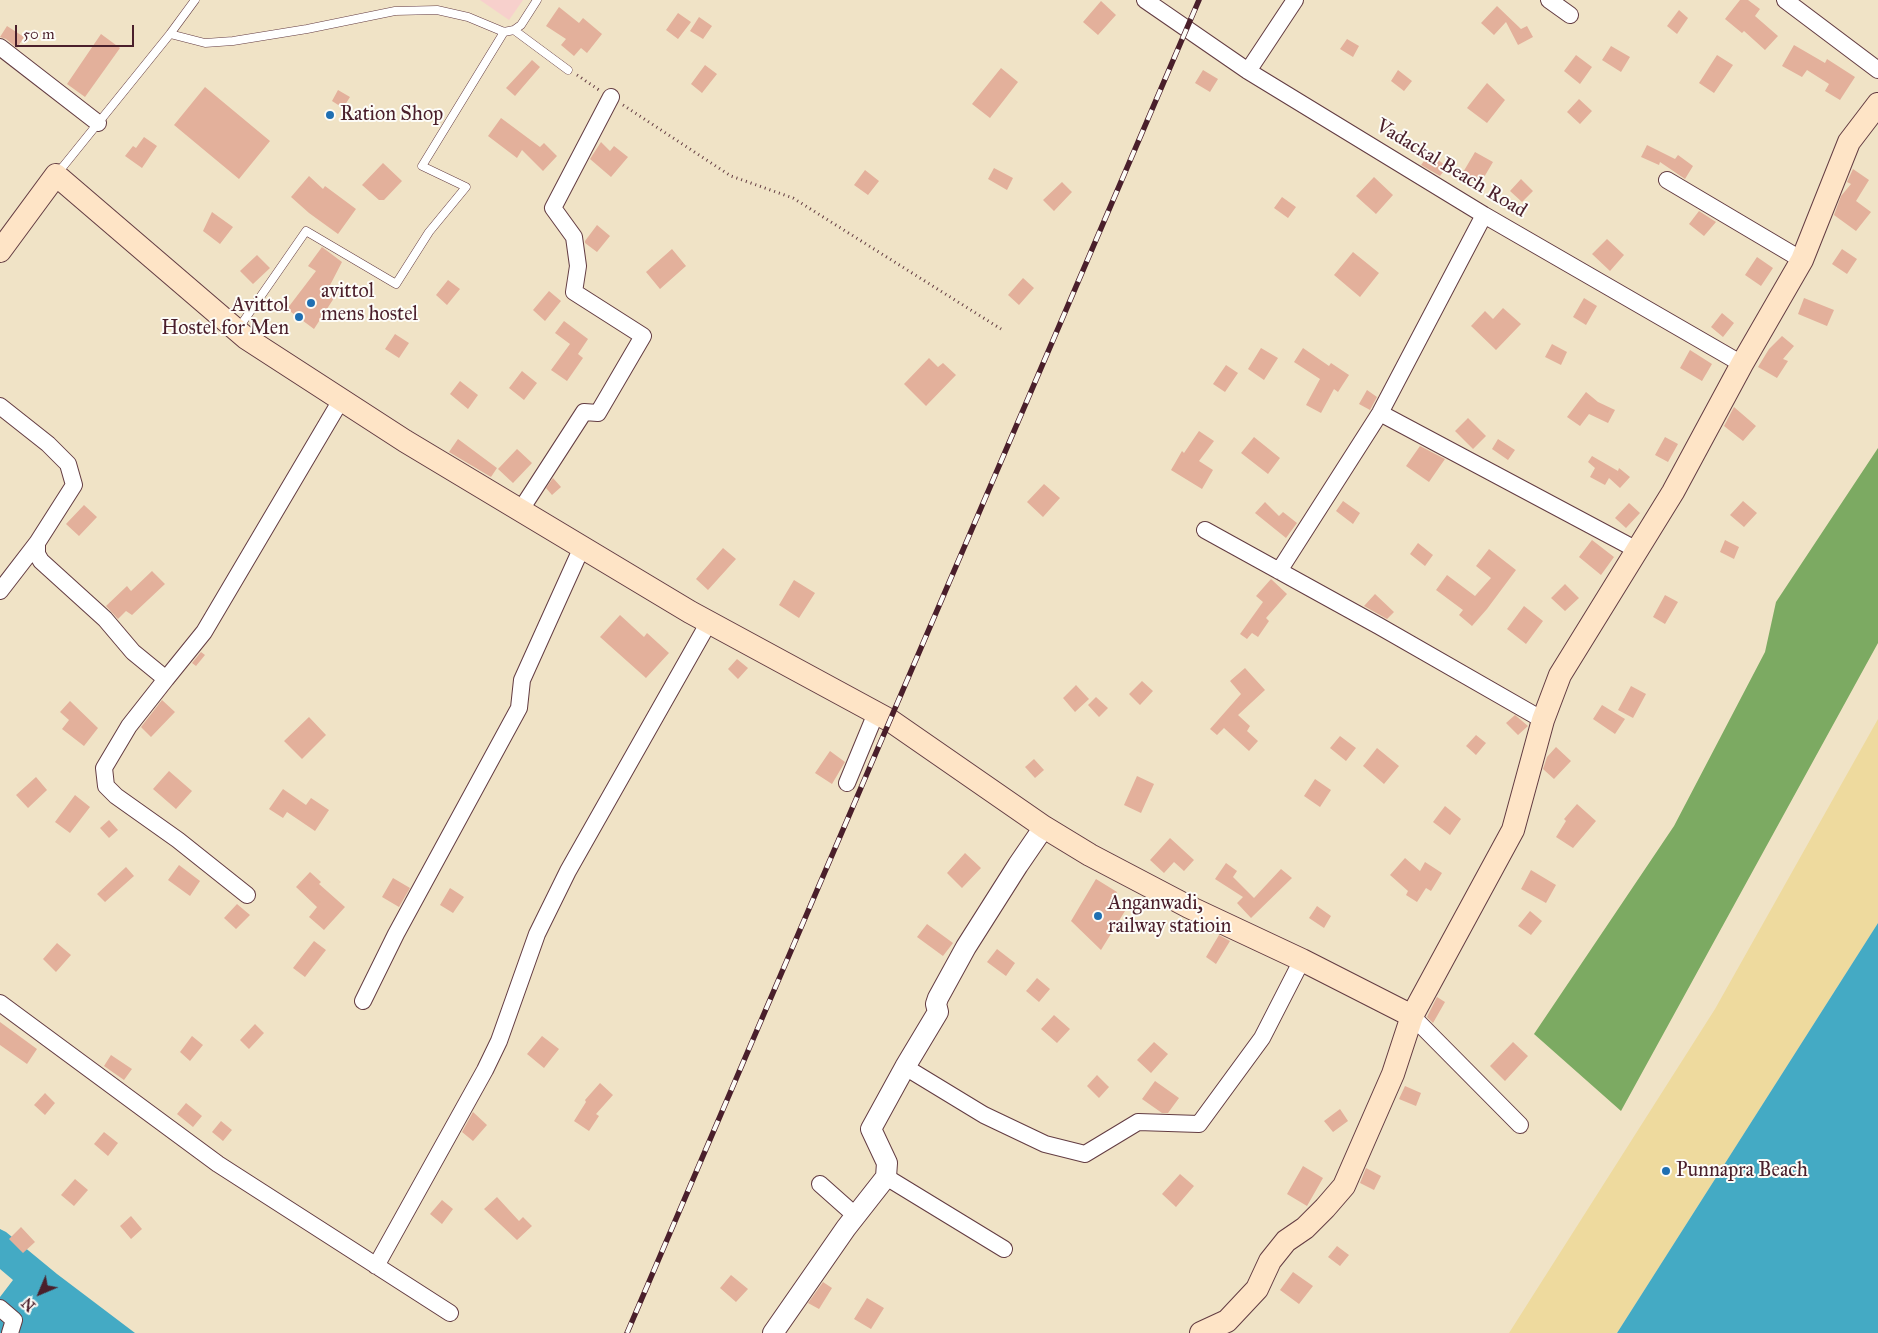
<!DOCTYPE html>
<style>
body{margin:0}
#map{position:relative;width:1878px;height:1333px;overflow:hidden;background:#f0e3c6;font-family:"IM FELL Great Primer",serif}
canvas{display:block}
.north{position:absolute;left:15px;top:1268px;width:50px;height:50px;-webkit-text-stroke:4px #fdfcf7;paint-order:stroke;rotate:225deg;font-size:14px;font-weight:700;line-height:20px;text-align:center;color:#4a1f2b}
.north::after{content:'';display:block;margin:auto;width:18px;height:22px;background:#4a1f2b;clip-path:polygon(50% 0,100% 100%,50% 72%,0 100%)}
.scale{position:absolute;left:15px;top:25px;width:119px;height:22px;box-sizing:border-box;border:2px solid #4a1f2b;border-top:0;padding-left:6px;font-size:15px;line-height:18px;white-space:nowrap;color:#4a1f2b;-webkit-text-stroke:4px #fdfcf7;paint-order:stroke}
</style>
<div id="map">
<canvas width="1878" height="1333"></canvas>
<div class="north">N</div>
<div class="scale">50 m</div>
</div>
<script>
const ctx = document.querySelector('canvas').getContext('2d');
ctx.lineJoin = 'round';
function fill(path, color) {
  ctx.fillStyle = color;
  ctx.fill(path, 'evenodd');
}
function poly(rows) {
  const path = new Path2D();
  for (const r of rows) {
    path.moveTo(r[0], r[1]);
    for (let i = 2; i < r.length; i += 2) path.lineTo(r[i], r[i + 1]);
  }
  return path;
}
function stroke(path, color, width, dash) {
  ctx.strokeStyle = color;
  ctx.lineWidth = width;
  ctx.lineCap = dash ? 'butt' : 'round';
  ctx.setLineDash(dash || []);
  ctx.stroke(path);
}
function label(font, color, halo, rows, align = 'center') {
  ctx.font = font + ' "IM FELL Great Primer",serif';
  ctx.lineWidth = 4;
  ctx.setLineDash([]);
  ctx.textBaseline = 'middle';
  ctx.strokeStyle = halo;
  ctx.fillStyle = color;
  for (const [text, x, y, turn = 0] of rows) {
    ctx.save();
    ctx.translate(x, y);
    ctx.rotate((+turn || 0) * Math.PI / 180);
    ctx.textAlign = isNaN(turn) ? turn : align;
    if (halo) ctx.strokeText(text, 0, 0);
    ctx.fillText(text, 0, 0);
    ctx.restore();
  }
}
fill(poly([
 [480,0,523,0,509,20]
]), '#f7d0cc');
fill(poly([
 [1878,448,1878,643,1621,1111,1534,1034,1674,826,1765,652,1776,602]
]), '#7caa62');
fill(poly([
 [1878,719,1878,923,1617,1333,1509,1333,1715,1009]
]), '#eeda9e');
fill(poly([
 [1878,923,1878,1333,1617,1333],
 [0,1229,6,1232,57,1274,135,1333,0,1333,0,1297,13,1280,0,1269]
]), '#44aac4');
fill(poly([
 [1740,0,1748,0,1760,9,1755,16,1778,36,1765,50,1744,31,1742,33,1725,19],
 [1101,1,1116,15,1098,35,1083,22],
 [1497,6,1521,29,1527,26,1533,37,1518,45,1506,22,1494,35,1481,23],
 [559,7,579,23,583,18,602,34,587,53,581,48,574,56,561,45,566,39,546,26],
 [1679,10,1688,18,1677,34,1667,26],
 [678,13,691,22,678,39,666,30],
 [699,17,712,26,703,39,690,31],
 [7,26,24,37,17,48,6,39,0,37],
 [101,34,120,48,85,97,67,84],
 [1347,39,1359,46,1353,57,1340,49],
 [1794,45,1825,63,1827,59,1855,77,1840,100,1825,91,1829,84,1807,70,1802,77,1782,66],
 [1611,46,1630,57,1621,72,1602,60],
 [1576,55,1592,67,1580,84,1564,71],
 [1717,55,1733,65,1714,93,1699,83],
 [532,60,540,67,515,96,506,88],
 [705,65,717,74,702,93,691,84],
 [1001,68,1018,82,990,118,972,104],
 [1203,70,1218,79,1210,92,1195,83],
 [1398,70,1412,81,1404,91,1391,81],
 [1487,83,1505,100,1487,123,1467,108],
 [205,87,270,141,239,179,174,125],
 [338,90,350,97,343,108,332,101],
 [1579,99,1592,111,1580,124,1567,112],
 [501,118,540,147,544,143,557,156,543,171,522,150,517,158,488,136],
 [144,137,157,146,142,168,125,156,133,146,136,148],
 [601,142,610,151,614,146,628,157,611,177,590,159],
 [1647,145,1675,159,1678,155,1693,166,1685,179,1660,162,1659,165,1641,157],
 [1475,152,1493,162,1480,184,1462,174],
 [1430,153,1447,167,1440,176,1421,165],
 [383,163,402,181,384,200,379,200,362,185],
 [994,168,1013,178,1007,190,988,179],
 [1853,169,1869,180,1856,201,1871,212,1856,231,1834,215,1841,196,1851,184,1847,182],
 [865,170,879,181,868,195,854,185],
 [309,176,323,189,325,186,356,209,338,234,309,213,291,197],
 [1374,177,1393,195,1376,214,1356,196],
 [1521,179,1533,191,1522,202,1510,191],
 [1062,182,1072,192,1054,211,1043,200],
 [1282,197,1296,207,1288,218,1274,208],
 [1699,211,1716,222,1704,236,1689,224],
 [212,212,233,227,220,244,203,231],
 [597,225,610,236,597,252,585,243,585,241],
 [1607,239,1624,255,1610,271,1592,254],
 [322,247,342,262,327,291,334,298,314,329,287,309,316,271,308,266],
 [672,249,686,266,660,289,646,272],
 [1842,249,1857,259,1847,274,1832,264],
 [1353,252,1379,273,1360,297,1334,275],
 [257,255,270,268,253,284,240,271],
 [1757,257,1773,268,1761,286,1745,275],
 [1023,278,1034,288,1019,305,1008,295],
 [448,280,460,289,447,305,436,295],
 [549,291,561,301,545,321,533,310],
 [1584,298,1597,306,1586,325,1573,317],
 [1804,298,1834,310,1827,326,1798,314],
 [1503,308,1521,324,1496,350,1471,326,1485,311,1493,319],
 [1722,313,1734,323,1723,337,1711,327],
 [564,321,588,339,578,354,583,358,567,381,551,370,570,344,555,333],
 [395,334,409,343,399,358,385,349],
 [1782,336,1794,346,1783,359,1788,361,1777,378,1758,367,1769,349],
 [1552,344,1567,352,1561,365,1545,357],
 [1261,348,1278,358,1264,380,1248,369],
 [1303,348,1329,366,1331,363,1349,375,1338,392,1334,389,1321,413,1306,405,1320,379,1294,362],
 [1690,350,1712,364,1702,381,1680,368],
 [929,358,938,367,943,363,956,375,926,406,904,384],
 [1226,365,1238,373,1225,392,1213,384],
 [522,371,537,383,524,400,509,388],
 [460,381,478,395,468,409,450,394],
 [1367,390,1377,397,1370,410,1359,404],
 [1586,392,1598,402,1615,410,1608,423,1589,414,1580,426,1567,417],
 [1734,407,1756,426,1743,441,1724,426],
 [1468,418,1486,436,1473,449,1455,431],
 [1199,431,1214,441,1199,461,1213,470,1202,489,1171,470,1182,451,1184,453],
 [1254,437,1280,458,1268,474,1241,453],
 [1665,437,1678,444,1668,462,1655,455],
 [458,439,497,468,491,477,449,452],
 [1498,439,1515,450,1508,460,1492,449],
 [1420,446,1445,459,1429,482,1406,466],
 [517,449,532,463,513,483,498,469],
 [1592,456,1618,471,1619,468,1630,477,1620,488,1609,478,1605,485,1590,477,1595,468,1588,462],
 [553,478,561,487,552,495,546,488],
 [1044,484,1060,498,1043,517,1027,502],
 [1343,501,1360,513,1353,524,1336,511],
 [1743,501,1757,513,1744,527,1730,515],
 [1265,502,1279,516,1283,512,1297,523,1286,538,1255,513],
 [1629,503,1640,513,1626,528,1615,518],
 [84,505,97,517,79,536,66,524],
 [1592,540,1614,557,1601,575,1579,557],
 [1725,540,1739,547,1734,559,1720,552],
 [1418,543,1433,555,1425,566,1410,554],
 [723,548,736,559,708,590,696,579],
 [1489,549,1516,570,1487,609,1472,626,1459,615,1463,610,1436,590,1447,575,1475,596,1491,578,1476,566],
 [152,571,165,584,132,615,126,611,118,619,106,606,127,586,131,591],
 [1271,579,1287,594,1266,618,1269,621,1258,637,1252,633,1247,639,1240,634,1263,602,1256,596],
 [794,580,815,593,799,618,779,605],
 [1565,584,1579,598,1565,611,1551,598],
 [1375,594,1394,612,1387,619,1364,606],
 [1665,595,1678,602,1665,624,1653,617],
 [1524,606,1543,621,1526,644,1507,629],
 [620,615,644,637,647,633,669,653,646,678,600,637],
 [201,652,205,655,196,666,192,663],
 [737,659,748,668,738,679,728,669],
 [1245,668,1265,690,1238,715,1250,726,1247,731,1258,741,1249,751,1224,728,1217,735,1210,729,1241,694,1230,681],
 [1142,681,1153,691,1140,705,1129,694],
 [1076,685,1089,699,1075,712,1063,698],
 [1631,686,1646,694,1633,718,1618,710],
 [1096,697,1108,708,1099,717,1088,705],
 [162,700,175,712,151,737,141,727],
 [70,701,98,728,84,746,62,729,69,720,60,712],
 [1602,705,1625,719,1615,734,1593,719],
 [1515,715,1528,726,1518,735,1506,723],
 [309,717,326,735,302,759,284,741],
 [1476,735,1486,743,1476,755,1466,746],
 [1340,736,1356,748,1346,761,1330,748],
 [1556,747,1571,761,1554,779,1543,769,1547,757],
 [1377,748,1399,766,1384,784,1363,766],
 [830,751,845,762,832,784,815,773],
 [1034,759,1044,770,1035,778,1025,767],
 [169,771,192,791,176,809,153,789],
 [1137,776,1154,784,1141,813,1124,805],
 [36,777,47,790,28,808,16,795],
 [1315,779,1331,790,1320,807,1304,796],
 [283,789,306,805,311,798,329,810,315,831,287,812,283,818,269,809],
 [75,795,90,807,70,833,55,822],
 [1577,804,1596,821,1573,848,1556,837,1566,821,1564,819],
 [1445,806,1461,819,1450,835,1433,822],
 [109,820,118,830,109,838,100,828],
 [1170,838,1194,860,1184,871,1174,862,1164,873,1150,860],
 [965,853,981,868,962,888,947,873],
 [1405,858,1420,871,1425,862,1442,873,1431,891,1426,888,1417,902,1406,895,1408,891,1390,875],
 [1226,863,1237,871,1233,877,1254,898,1281,869,1292,878,1251,918,1237,903,1243,897,1215,879],
 [179,865,200,881,190,896,168,880],
 [126,867,134,876,105,902,97,894],
 [1531,870,1556,885,1546,903,1521,889],
 [310,872,321,882,319,884,345,907,324,930,309,917,317,907,296,887],
 [393,878,410,888,399,907,382,897],
 [1096,879,1117,892,1110,903,1125,911,1101,950,1071,921],
 [450,888,464,897,453,913,440,905],
 [237,904,250,915,236,929,224,918],
 [1317,906,1331,916,1324,928,1309,918],
 [1530,911,1542,921,1531,935,1518,926],
 [927,924,953,943,943,956,917,937],
 [1219,935,1230,941,1216,964,1206,957],
 [314,941,326,950,305,977,293,968],
 [57,943,71,955,56,972,43,959],
 [997,949,1015,963,1006,976,987,962],
 [1037,978,1050,989,1039,1002,1026,991],
 [1437,997,1445,1002,1433,1023,1427,1017],
 [1054,1015,1070,1029,1057,1043,1041,1029],
 [0,1022,37,1049,27,1064,0,1045],
 [255,1024,264,1033,249,1049,240,1040],
 [192,1036,203,1045,190,1061,180,1052],
 [542,1036,559,1049,544,1068,527,1054],
 [1154,1042,1168,1054,1151,1073,1137,1060],
 [1513,1042,1528,1056,1505,1081,1490,1066],
 [111,1055,132,1069,124,1080,104,1066],
 [1097,1075,1109,1087,1099,1098,1087,1086],
 [1155,1081,1179,1098,1168,1113,1162,1113,1142,1099],
 [600,1083,613,1095,596,1114,599,1116,589,1131,574,1121,586,1102,585,1100],
 [1405,1086,1421,1093,1416,1106,1399,1099],
 [45,1093,55,1103,45,1115,34,1105],
 [186,1103,202,1116,193,1127,177,1114],
 [1340,1109,1348,1121,1333,1132,1324,1121],
 [473,1112,487,1125,473,1141,462,1132],
 [221,1121,232,1130,223,1141,212,1132],
 [104,1132,118,1143,108,1156,94,1144],
 [1303,1166,1323,1178,1307,1206,1287,1194],
 [1366,1168,1381,1176,1374,1190,1360,1183],
 [1180,1174,1194,1186,1176,1207,1162,1194],
 [75,1179,88,1190,74,1206,61,1195],
 [497,1197,519,1221,523,1217,532,1226,517,1240,484,1209],
 [442,1200,453,1209,442,1224,430,1214],
 [131,1216,142,1229,131,1239,120,1226],
 [21,1227,35,1242,23,1253,9,1239],
 [1337,1246,1349,1255,1340,1266,1328,1257],
 [1293,1272,1313,1286,1299,1304,1280,1290],
 [731,1275,748,1289,736,1302,720,1288],
 [823,1282,832,1288,819,1309,808,1303],
 [867,1298,884,1308,871,1329,854,1319]
]), '#e3b09b');
const service = poly([
 [514,30,568,70],
 [170,34,205,43,233,41,307,29,395,11,437,10,468,17,504,32,514,30,521,25,537,0],
 [57,174,170,34,195,0],
 [238,329,306,231,396,284,429,232,466,187,422,166,504,32]
]);
const minor = poly([
 [1145,0,1248,71,1484,215,1742,364],
 [1549,0,1570,15],
 [1785,0,1878,70],
 [0,47,98,123],
 [1248,71,1295,0],
 [1667,180,1802,260],
 [0,406,48,444,68,464,74,485,37,543,37,554,41,561,105,619,133,652,166,679,129,726,104,768,106,786,116,796,178,840,247,895],
 [1380,413,1637,550],
 [520,511,584,412,598,413,643,336,574,292,578,266,574,237,553,208,611,97],
 [1205,530,1379,626,1543,720],
 [1279,571,1380,413,1484,215],
 [0,591,37,543],
 [166,679,204,632,341,400],
 [847,783,876,713],
 [363,1001,396,934,519,708,522,680,582,547],
 [0,1003,218,1164,450,1313],
 [1412,1016,1520,1125],
 [905,1067,984,1115,1045,1144,1085,1154,1138,1122,1199,1124,1262,1038,1302,960],
 [886,1177,1004,1249],
 [820,1184,856,1216],
 [376,1266,485,1070,499,1041,537,934,568,871,709,622],
 [0,1308,14,1320,10,1333]
]);
const tertiary = poly([
 [773,1333,846,1228,886,1177,887,1163,871,1129,905,1067,938,1012,936,1004,938,998,966,947,1018,865,1044,827]
]);
const secondary = poly([
 [0,251,56,175,246,338,405,441,690,612,891,721,1044,827,1090,855,1189,907,1302,960,1412,1016],
 [1201,1333,1227,1321,1257,1289,1270,1261,1286,1241,1305,1228,1325,1208,1344,1186,1393,1074,1412,1016,1513,830,1543,720,1560,675,1673,492,1742,364,1802,260,1849,142,1878,104]
]);
stroke(service, '#633c42', 9);
stroke(minor, '#633c42', 18);
stroke(tertiary, '#633c42', 22);
stroke(secondary, '#633c42', 24);
stroke(poly([
 [577,75,599,90],
 [623,105,731,176,793,198,1001,329]
]), '#633c42', 3, [1, 4]);
stroke(service, '#fff', 8);
stroke(minor, '#fff', 16);
stroke(tertiary, '#fff', 20);
stroke(secondary, '#fee4c6', 22);
const rail = poly([
 [627,1333,1199,0]
]);
stroke(rail, '#4a1f2b', 5.5);
stroke(rail, '#fdfcf7', 4, [11]);
for (const [x, y, r, color] of [
 [330,115,5,"#1f6fb2"],
 [311,303,5,"#1f6fb2"],
 [299,317,5,"#1f6fb2"],
 [1098,916,5,"#1f6fb2"],
 [1666,1171,5,"#1f6fb2"]
]) {
  const dot = new Path2D();
  dot.arc(x, y, r, 0, 2 * Math.PI);
  ctx.fillStyle = color;
  ctx.fill(dot);
  stroke(dot, '#fdfcf7', 2);
}
label('20px', '#4a1f2b', '#fdfcf7', [
 ["Ration Shop",340,115],
 ["avittol",321,292],
 ["mens hostel",321,315],
 ["Avittol",289,306,"right"],
 ["Hostel for Men",289,329,"right"],
 ["Anganwadi,",1108,904],
 ["railway statioin",1108,927],
 ["Punnapra Beach",1676,1171]
], 'left');
label('20px', '#4a1f2b', '#fdfcf7', [
 ["Vadackal Beach Road",1451,169,31]
]);
</script>
